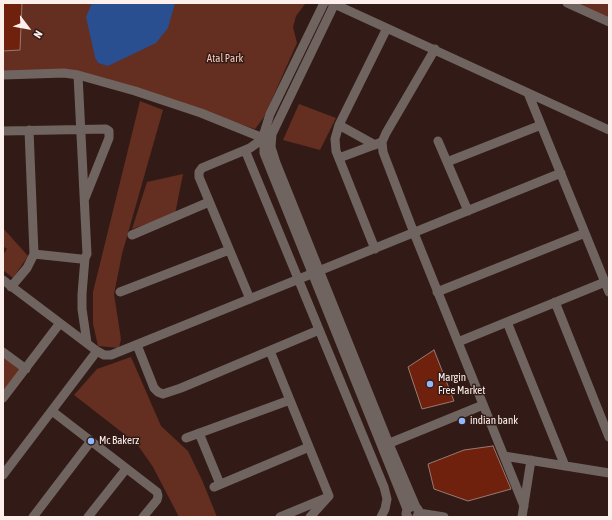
<!DOCTYPE html>
<style>
body{margin:0}
#map{position:relative;width:612px;height:520px;overflow:hidden;background:#321b16;font-family:"Asap Condensed",sans-serif}
canvas{display:block}
.frame{position:absolute;inset:0;border:4px solid #fdf0ec;pointer-events:none}
.north{position:absolute;left:8px;top:8px;width:40px;height:40px;-webkit-text-stroke:3px #321b16;paint-order:stroke;rotate:122deg;font-size:11px;font-weight:700;line-height:16px;text-align:center;color:#fdf0ec}
.north::after{content:'';display:block;margin:auto;width:14px;height:18px;background:#fdf0ec;clip-path:polygon(50% 0,100% 100%,50% 72%,0 100%)}
</style>
<div id="map">
<canvas width="612" height="520"></canvas>
<div class="frame"></div>
<div class="north">N</div>
</div>
<script>
const ctx = document.querySelector('canvas').getContext('2d');
ctx.lineJoin = 'round';
function fill(path, color) {
  ctx.fillStyle = color;
  ctx.fill(path, 'evenodd');
}
function poly(rows) {
  const path = new Path2D();
  for (const r of rows) {
    path.moveTo(r[0], r[1]);
    for (let i = 2; i < r.length; i += 2) path.lineTo(r[i], r[i + 1]);
  }
  return path;
}
function stroke(path, color, width, dash) {
  ctx.strokeStyle = color;
  ctx.lineWidth = width;
  ctx.lineCap = dash ? 'butt' : 'round';
  ctx.setLineDash(dash || []);
  ctx.stroke(path);
}
function label(font, color, halo, rows, align = 'center') {
  ctx.font = font + ' "Asap Condensed",sans-serif';
  ctx.lineWidth = 3;
  ctx.setLineDash([]);
  ctx.textBaseline = 'middle';
  ctx.strokeStyle = halo;
  ctx.fillStyle = color;
  for (const [text, x, y, turn = 0] of rows) {
    ctx.save();
    ctx.translate(x, y);
    ctx.rotate((+turn || 0) * Math.PI / 180);
    ctx.textAlign = isNaN(turn) ? turn : align;
    if (halo) ctx.strokeText(text, 0, 0);
    ctx.fillText(text, 0, 0);
    ctx.restore();
  }
}
fill(poly([
 [3,3,308,3,305,4,296,16,293,27,297,43,264,117,255,129,78,71,3,72],
 [574,3,609,3,609,20],
 [140,101,163,110,122,254,114,294,121,339,119,348,98,346,93,324,93,292],
 [299,104,336,118,320,150,283,140],
 [183,174,175,214,132,229,147,182],
 [3,228,28,256,13,278,3,270,3,255,7,249,3,246],
 [3,355,21,368,3,391],
 [131,357,161,426,188,451,202,480,217,517,179,517,153,467,137,444,74,395,97,369]
]), '#642e20');
fill(poly([
 [92,3,175,3,168,28,156,43,108,66,98,63,95,57,86,17]
]), '#294f90');
const building = poly([
 [3,3,22,3,20,50,3,51,3,3],
 [434,350,454,401,422,409,408,367,434,350],
 [493,446,511,489,468,501,434,489,428,464,464,450,493,446]
]);
fill(building, '#70210d');
stroke(building, '#977a72', 1);
stroke(poly([
 [324,3,270,114,264,133,264,153,407,509],
 [332,3,609,130],
 [335,3,272,134,271,147,276,163,389,444,416,507],
 [567,3,609,22],
 [435,49,386,133,382,142,383,152,414,233,524,506],
 [3,75,64,73,78,75,135,91,201,113,268,140],
 [528,93,609,292],
 [339,125,375,145],
 [3,131,106,129,109,131,109,138,85,198],
 [438,141,468,211],
 [245,150,384,487,387,499,385,509,381,517],
 [339,158,382,142],
 [447,162,541,125],
 [132,235,209,202],
 [375,249,336,151,335,139,339,125,387,28],
 [34,254,81,259,85,258,87,254,78,75],
 [85,258,82,294,82,309,87,343],
 [3,280,97,351,104,355,111,355,561,173],
 [11,287,27,268,34,254,29,130],
 [120,292,229,250],
 [437,292,585,233],
 [250,299,199,177,199,172,202,168,250,148,264,138],
 [555,302,609,437],
 [507,322,565,466],
 [458,342,605,282],
 [137,345,154,388,158,392,163,394,181,388,319,330],
 [270,351,329,496,310,517],
 [3,352,26,369],
 [3,398,60,323],
 [52,411,157,492,158,496,157,500,143,517],
 [199,433,220,484],
 [186,438,290,400],
 [385,445,483,405],
 [504,456,609,473],
 [3,475,97,351],
 [214,487,309,447],
 [419,513,444,517],
 [33,517,91,441],
 [88,517,126,469],
 [280,517,326,498],
 [408,517,406,514,407,509,413,506,417,508,419,511,417,517],
 [522,517,531,460]
]), '#706460', 9);
for (const [x, y, r, color] of [
 [430,384,4,"#90b8fd"],
 [462,421,4,"#90b8fd"],
 [91,441,4,"#90b8fd"]
]) {
  const dot = new Path2D();
  dot.arc(x, y, r, 0, 2 * Math.PI);
  ctx.fillStyle = color;
  ctx.fill(dot);
  stroke(dot, '#321b16', 1.5);
}
label('11px', '#f7c7ba', '#321b16', [
 ["Atal Park",225,59]
]);
label('11px', '#fdf0ec', '#321b16', [
 ["Margin",438,378],
 ["Free Market",438,391],
 ["indian bank",470,421],
 ["Mc Bakerz",99,441]
], 'left');
</script>
